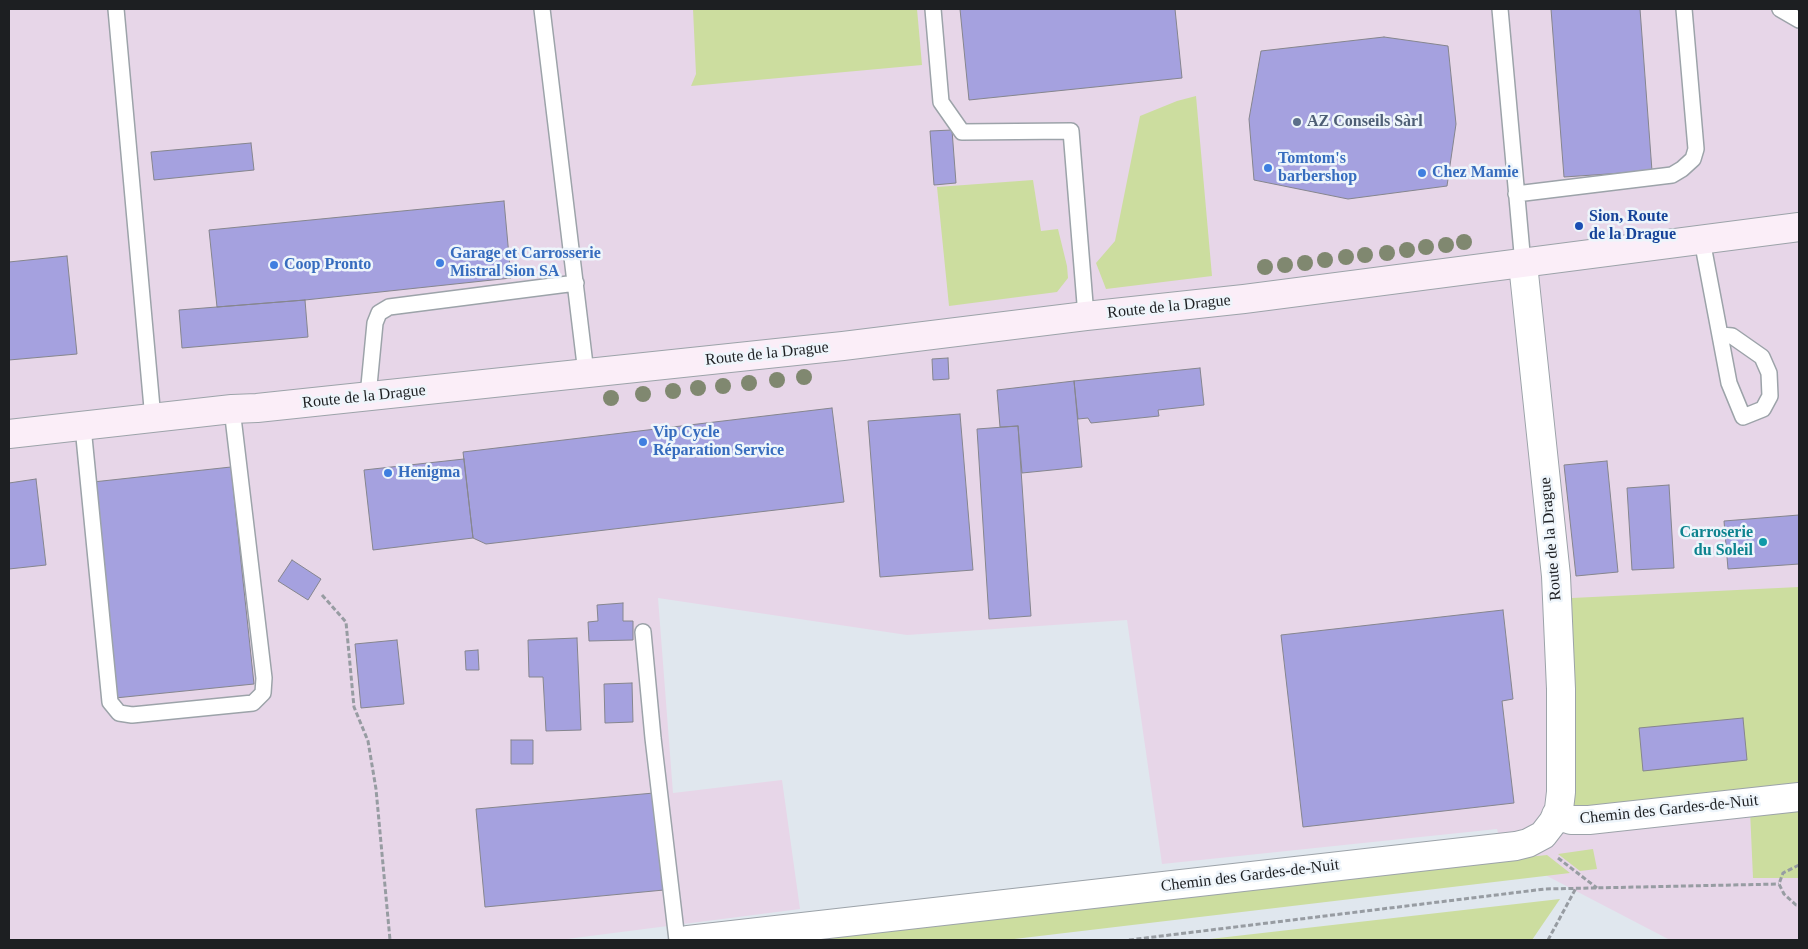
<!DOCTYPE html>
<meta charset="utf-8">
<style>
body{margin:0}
#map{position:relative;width:1808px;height:949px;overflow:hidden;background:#e0e7ee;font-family:"Times New Roman",serif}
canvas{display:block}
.frame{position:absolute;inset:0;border:10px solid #1d1f22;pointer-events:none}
</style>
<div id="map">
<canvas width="1808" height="949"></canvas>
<div class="frame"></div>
</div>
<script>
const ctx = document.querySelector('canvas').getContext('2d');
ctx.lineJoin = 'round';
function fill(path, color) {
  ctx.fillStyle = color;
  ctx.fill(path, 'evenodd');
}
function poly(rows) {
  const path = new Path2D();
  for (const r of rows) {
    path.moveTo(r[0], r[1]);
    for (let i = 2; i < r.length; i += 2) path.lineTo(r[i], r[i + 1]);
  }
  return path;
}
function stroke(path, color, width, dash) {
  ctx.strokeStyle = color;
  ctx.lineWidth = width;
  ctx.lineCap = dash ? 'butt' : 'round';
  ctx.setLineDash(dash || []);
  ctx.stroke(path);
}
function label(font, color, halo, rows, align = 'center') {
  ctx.font = font + ' "Times New Roman",serif';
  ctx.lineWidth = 5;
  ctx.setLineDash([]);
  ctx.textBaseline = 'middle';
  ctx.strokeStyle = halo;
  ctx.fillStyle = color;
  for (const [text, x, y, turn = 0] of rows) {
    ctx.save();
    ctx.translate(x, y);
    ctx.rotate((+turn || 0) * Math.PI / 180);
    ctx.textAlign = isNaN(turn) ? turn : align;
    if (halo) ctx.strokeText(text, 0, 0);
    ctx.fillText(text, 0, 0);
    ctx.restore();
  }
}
fill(poly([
 [9,9,1799,9,1799,940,1670,940,1503,853,1497,829,1162,864,1127,620,907,635,658,598,673,793,782,780,800,909,559,940,9,940]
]), '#e7d6e8');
fill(poly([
 [693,9,917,9,922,65,691,86,696,74],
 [1196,96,1212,276,1106,289,1096,263,1115,241,1140,116,1177,101],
 [1033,180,1041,231,1058,229,1067,266,1068,278,1057,292,949,306,937,187],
 [1799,587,1799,878,1753,878,1750,810,1574,813,1572,598],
 [1593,849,1597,869,1580,871,1558,854],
 [1547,855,1570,873,1006,940,736,940],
 [1560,899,1532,940,1201,940]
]), '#ccdd9f');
const building = poly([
 [960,9,1175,9,1182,78,969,100,960,9],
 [1551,9,1640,9,1652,171,1564,177,1551,9],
 [1384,37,1448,46,1456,124,1447,186,1348,199,1254,180,1249,119,1261,51,1384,37],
 [952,130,956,183,934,185,930,131,952,130],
 [251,143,254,170,154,180,151,152,251,143],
 [504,201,511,278,305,300,217,307,209,230,504,201],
 [67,256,77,354,9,360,9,262,67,256],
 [305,300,308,337,182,348,179,310,305,300],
 [948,358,949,379,933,380,932,359,948,358],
 [1200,368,1204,405,1158,410,1159,416,1091,423,1088,418,1078,419,1074,381,1200,368],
 [1074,381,1082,467,1022,473,1018,426,1000,427,997,390,1074,381],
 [832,408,844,502,486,544,473,538,463,452,832,408],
 [960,414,973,570,880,577,868,421,960,414],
 [1018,426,1031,616,989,619,977,429,1018,426],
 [464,459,473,538,373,550,364,470,464,459],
 [1607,461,1618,572,1576,576,1564,465,1607,461],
 [231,467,254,684,115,698,93,482,231,467],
 [36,479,46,565,9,569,9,483,36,479],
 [1669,485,1674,568,1632,570,1627,488,1669,485],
 [1799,515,1799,564,1728,569,1724,521,1799,515],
 [292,560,321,579,308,600,278,581,292,560],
 [623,603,623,621,633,621,633,640,589,641,588,622,598,621,597,605,623,603],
 [1503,610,1513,699,1502,701,1514,803,1303,827,1281,635,1503,610],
 [577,638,581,730,546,731,543,677,529,677,528,640,577,638],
 [397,640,404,704,361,708,355,644,397,640],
 [478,650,479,670,466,670,465,651,478,650],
 [632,683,633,722,605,723,604,684,632,683],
 [1743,718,1747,760,1643,771,1639,728,1743,718],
 [511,740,533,740,533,764,511,764,511,740],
 [654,793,664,890,485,907,476,809,654,793]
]);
fill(building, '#a5a1df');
stroke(building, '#86868e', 1);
const lane = poly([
 [116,9,153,419],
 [542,9,586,373],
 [933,9,941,102,962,132,1071,131,1086,316],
 [1500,9,1523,264],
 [1780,9,1799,20],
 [1516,194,1672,175,1682,169,1693,159,1696,149,1684,9],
 [1702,240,1729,383,1743,417,1763,409,1770,396,1769,373,1762,357,1732,336,1721,335],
 [368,396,375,323,379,313,389,307,576,283],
 [83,427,110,702,119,713,132,715,253,703,263,693,264,678,232,409],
 [643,632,653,738,677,940]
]);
const street = poly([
 [1556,815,1571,820,1589,820,1799,797],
 [688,940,1516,846,1528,843,1543,835,1553,822,1559,809,1561,792,1561,689,1556,576,1523,264]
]);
const secondary = poly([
 [9,434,232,409,257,408,843,346,1086,316,1244,299,1799,227]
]);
stroke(lane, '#9ca3a9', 18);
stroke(street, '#9ca3a9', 30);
stroke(secondary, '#9ca3a9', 30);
stroke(poly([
 [322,595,346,622,354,707,368,741,376,789,390,940],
 [1558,858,1597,888],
 [1799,865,1783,873,1779,884,1784,894,1796,905,1799,905],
 [1129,940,1545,889,1779,884],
 [1548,940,1576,888]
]), '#979ca2', 3, [5, 2.5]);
stroke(lane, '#fff', 15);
stroke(street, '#fff', 28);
stroke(secondary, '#fbeef8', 28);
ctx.fillStyle = '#808870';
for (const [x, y] of [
 [1464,242],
 [1446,245],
 [1426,247],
 [1407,250],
 [1387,253],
 [1365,255],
 [1346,257],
 [1325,260],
 [1305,263],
 [1285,265],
 [1265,267],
 [804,377],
 [777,380],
 [749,383],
 [723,386],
 [698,388],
 [673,391],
 [643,394],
 [611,398]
]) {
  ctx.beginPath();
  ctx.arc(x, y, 8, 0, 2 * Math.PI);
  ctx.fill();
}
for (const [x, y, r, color] of [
 [1297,122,5,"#5c6f8a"],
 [1268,168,5,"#3f7fe0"],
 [1422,173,5,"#3f7fe0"],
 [1579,226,5,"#1a4fb4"],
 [440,263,5,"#3f7fe0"],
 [274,265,5,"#3f7fe0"],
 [643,442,5,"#3f7fe0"],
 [388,473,5,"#3f7fe0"],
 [1763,542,5,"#0f9aa8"]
]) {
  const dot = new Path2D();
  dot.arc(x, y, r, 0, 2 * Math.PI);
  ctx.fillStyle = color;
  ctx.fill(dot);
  stroke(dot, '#eef5fb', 2);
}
label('bold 16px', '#4e5e75', '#eef5fb', [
 ["AZ Conseils Sàrl",1307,122]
], 'left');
label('bold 16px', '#366cbe', '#eef5fb', [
 ["Tomtom's",1278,159],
 ["barbershop",1278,177],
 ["Chez Mamie",1432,173],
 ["Garage et Carrosserie",450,254],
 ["Mistral Sion SA",450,272],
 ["Coop Pronto",284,265],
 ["Vip Cycle",653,433],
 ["Réparation Service",653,451],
 ["Henigma",398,473]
], 'left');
label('bold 16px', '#164399', '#eef5fb', [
 ["Sion, Route",1589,217],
 ["de la Drague",1589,235]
], 'left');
label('16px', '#1d1f22', '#eef5fb', [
 ["Route de la Drague",1169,307,-6],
 ["Route de la Drague",767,354,-6],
 ["Route de la Drague",364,397,-6],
 ["Route de la Drague",1551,539,-95],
 ["Chemin des Gardes-de-Nuit",1669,810,-6],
 ["Chemin des Gardes-de-Nuit",1250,876,-7]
]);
label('bold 16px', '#0d838f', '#eef5fb', [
 ["Carroserie",1753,533],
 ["du Soleil",1753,551]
], 'right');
</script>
